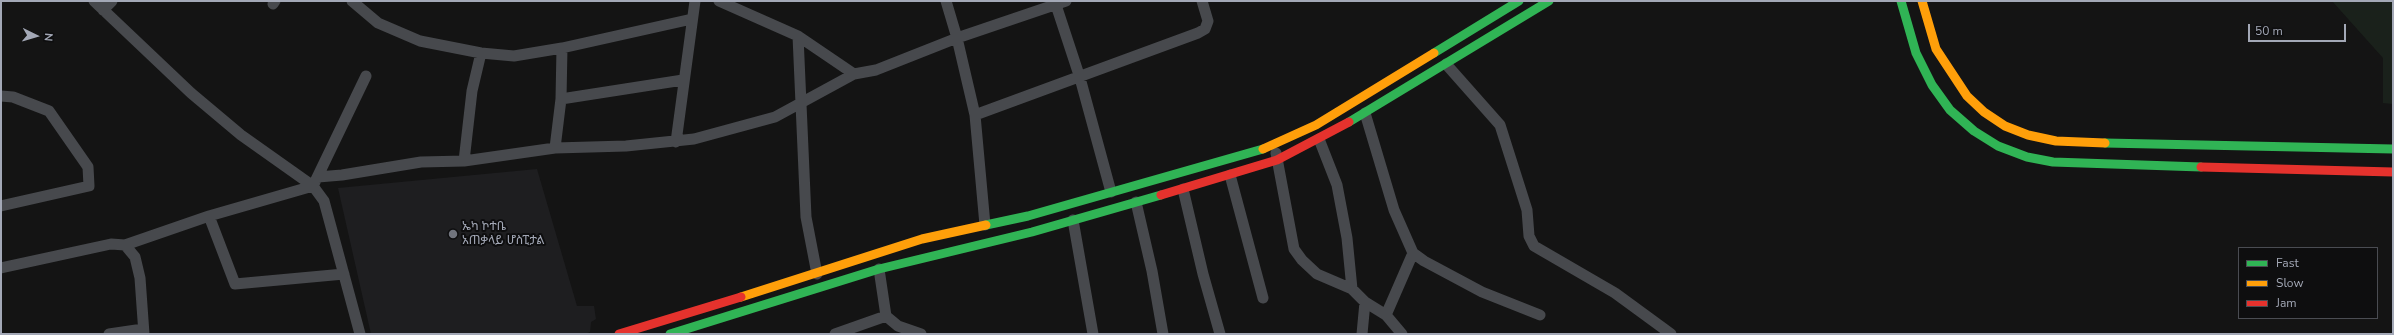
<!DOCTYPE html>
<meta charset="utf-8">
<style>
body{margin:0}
#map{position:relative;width:2394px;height:335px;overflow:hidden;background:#141414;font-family:"Nunito Sans",sans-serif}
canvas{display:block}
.frame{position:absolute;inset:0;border:2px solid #a3a8b6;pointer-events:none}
.legend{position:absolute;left:2238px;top:247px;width:140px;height:72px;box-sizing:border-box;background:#0e0e0f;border:1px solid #4a4c52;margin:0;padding:5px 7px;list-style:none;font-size:12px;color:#a3a8b6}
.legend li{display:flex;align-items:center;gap:8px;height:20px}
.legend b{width:20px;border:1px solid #4a4c52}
.north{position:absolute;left:16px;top:16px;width:40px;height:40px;-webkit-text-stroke:3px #0e0e0f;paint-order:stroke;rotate:95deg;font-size:11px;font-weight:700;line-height:16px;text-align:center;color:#a3a8b6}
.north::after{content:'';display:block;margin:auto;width:14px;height:18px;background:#a3a8b6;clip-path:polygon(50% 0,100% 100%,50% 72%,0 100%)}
.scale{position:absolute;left:2248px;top:24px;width:98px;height:18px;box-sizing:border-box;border:2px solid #a3a8b6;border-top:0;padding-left:5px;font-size:12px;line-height:14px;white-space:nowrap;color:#a3a8b6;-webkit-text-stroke:3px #0e0e0f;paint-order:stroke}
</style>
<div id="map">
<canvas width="2394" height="335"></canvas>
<div class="frame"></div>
<ul class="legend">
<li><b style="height:5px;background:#30b455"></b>Fast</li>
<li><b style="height:5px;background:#ff9f0a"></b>Slow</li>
<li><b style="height:5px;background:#e5322d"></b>Jam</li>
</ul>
<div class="north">N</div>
<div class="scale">50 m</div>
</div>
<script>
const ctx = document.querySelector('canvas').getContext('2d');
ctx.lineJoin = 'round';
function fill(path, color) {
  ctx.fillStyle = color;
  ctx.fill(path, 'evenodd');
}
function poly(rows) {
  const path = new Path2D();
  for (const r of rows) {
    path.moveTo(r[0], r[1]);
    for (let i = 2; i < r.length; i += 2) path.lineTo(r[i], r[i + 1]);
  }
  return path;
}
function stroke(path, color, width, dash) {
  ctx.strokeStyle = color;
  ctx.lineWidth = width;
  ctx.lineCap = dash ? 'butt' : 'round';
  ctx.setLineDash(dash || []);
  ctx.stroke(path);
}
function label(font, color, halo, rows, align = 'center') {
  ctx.font = font + ' "Nunito Sans","Noto Sans Ethiopic",sans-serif';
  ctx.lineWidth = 4;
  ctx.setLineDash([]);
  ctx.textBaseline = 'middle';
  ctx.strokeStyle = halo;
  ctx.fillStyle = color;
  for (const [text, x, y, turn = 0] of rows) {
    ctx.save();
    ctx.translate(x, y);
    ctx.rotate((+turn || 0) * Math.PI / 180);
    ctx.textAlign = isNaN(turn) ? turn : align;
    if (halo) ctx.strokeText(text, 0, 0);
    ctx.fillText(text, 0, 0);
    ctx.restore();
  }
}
fill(poly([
 [537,169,577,306,594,306,596,319,591,322,590,332,585,334,371,334,338,188]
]), '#1e1e20');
fill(poly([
 [2332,1,2393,1,2393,104,2383,103,2383,58]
]), '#1a211b');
stroke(poly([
 [94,1,191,93,241,135,313,186,324,201,360,334],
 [352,1,378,23,420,41,481,53,514,56,562,48,561,99,555,148,626,146,694,139,775,117,854,74,876,70,957,38,975,115,985,225],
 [719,1,798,36,806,217,817,274],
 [946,1,957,38,1066,1],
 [273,4,275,1],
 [1056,5,1080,78,1111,192],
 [103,10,112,1],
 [798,36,854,74],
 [562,48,692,19],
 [1446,64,1500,125,1527,210,1529,236,1534,246,1615,293,1671,334],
 [1,96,13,97,49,111,88,167,89,186,1,206],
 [561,99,683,80],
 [1365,113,1394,210,1413,253,1386,315,1402,334],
 [975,115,1198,33,1205,29,1208,21,1202,1],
 [1319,139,1337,185,1347,238,1352,289],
 [676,142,695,1],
 [1276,153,1294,249,1302,260,1317,274,1352,289,1365,302,1386,315],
 [464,161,472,91,481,53],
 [1230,175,1263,298],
 [318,177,342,175,421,162,464,161,555,148],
 [1183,189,1203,274,1220,334],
 [1136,202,1152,271,1163,334],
 [209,216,235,284,344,274],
 [1073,220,1093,334],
 [125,245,209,216,313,186,366,76],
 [1413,253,1424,261,1482,292,1540,315],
 [1,268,111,244,125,245,135,257,140,278,144,334],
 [879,269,886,316,898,326,921,334],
 [109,334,143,329],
 [835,334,886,316],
 [1362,334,1365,302]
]), '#47494d', 11);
stroke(poly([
 [1901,1,1916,53,1932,85,1950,110,1974,131,1998,146,2027,157,2053,162,2201,167],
 [1434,53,1519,1],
 [1349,122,1549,1],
 [2105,143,2393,149],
 [986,225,1028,216,1263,149],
 [670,334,879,269,1032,232,1161,195]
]), '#30b455', 9);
stroke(poly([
 [1922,1,1936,49,1967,96,1984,112,2005,126,2028,135,2056,141,2105,143],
 [1263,149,1316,125,1434,53],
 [741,297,922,239,986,225]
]), '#ff9f0a', 9);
stroke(poly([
 [2201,167,2393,172],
 [1161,195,1277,160,1349,122],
 [619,334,741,297]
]), '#e5322d', 9);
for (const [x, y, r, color] of [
 [453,234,5,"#71747d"]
]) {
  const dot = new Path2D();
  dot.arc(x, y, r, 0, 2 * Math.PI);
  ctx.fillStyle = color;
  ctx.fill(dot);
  stroke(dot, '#0e0e0f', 1.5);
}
label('12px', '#a3a8b6', '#0e0e0f', [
 ["ኤካ ኮተቤ",462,227],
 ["አጠቃላይ ሆስፒታል",462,241]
], 'left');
</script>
